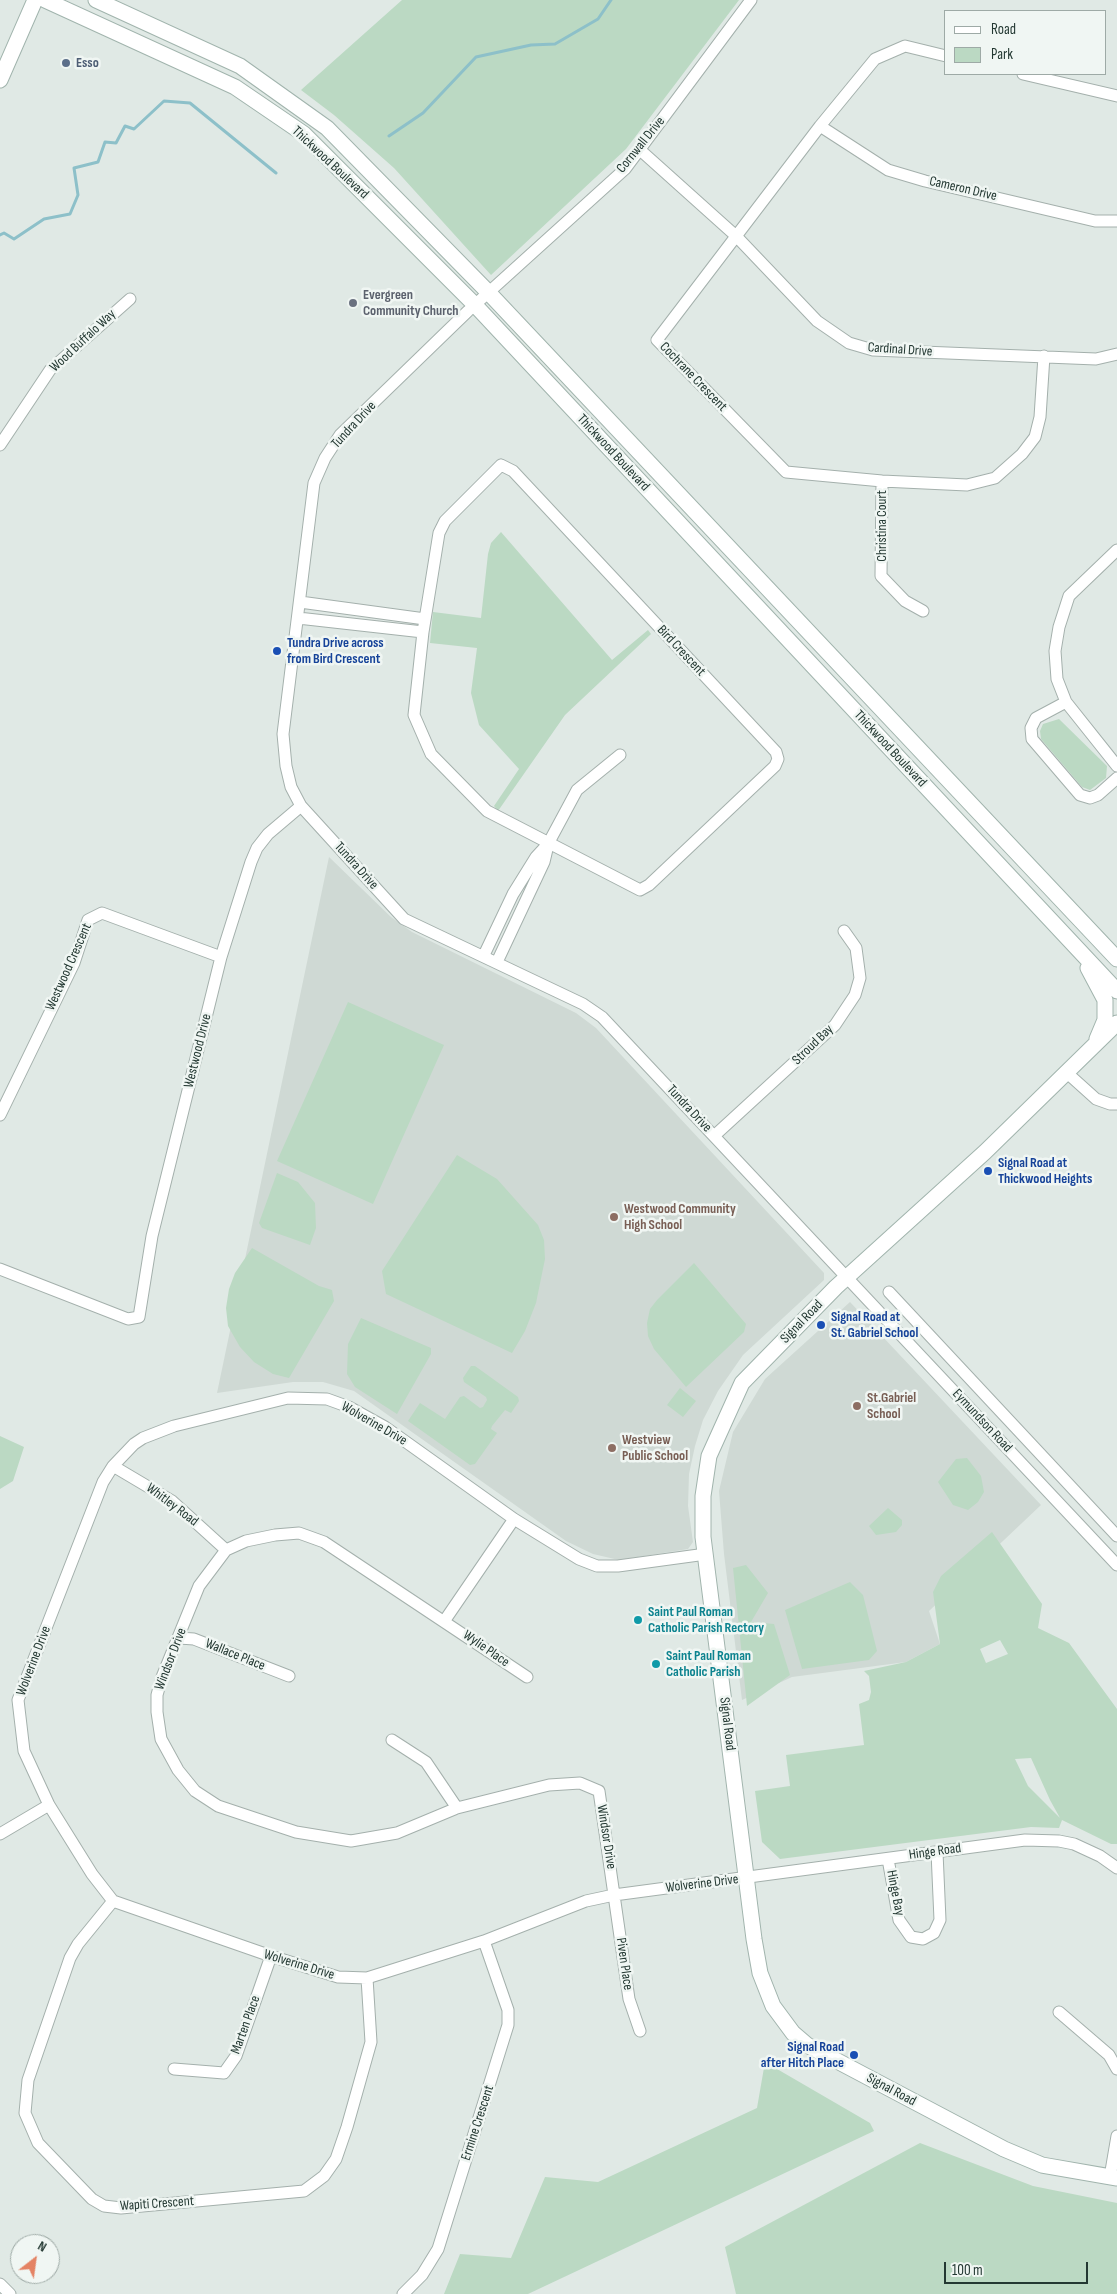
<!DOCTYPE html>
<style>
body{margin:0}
#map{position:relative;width:1117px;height:2294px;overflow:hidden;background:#e0e9e5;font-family:"Sofia Sans Condensed",sans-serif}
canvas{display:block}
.legend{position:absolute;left:944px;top:10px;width:162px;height:65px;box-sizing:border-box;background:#f0f6f3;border:1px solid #9eaaa6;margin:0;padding:6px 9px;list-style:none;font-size:15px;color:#233832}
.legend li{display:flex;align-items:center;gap:10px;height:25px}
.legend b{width:25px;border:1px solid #9eaaa6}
.north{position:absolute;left:10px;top:2234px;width:50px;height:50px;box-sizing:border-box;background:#f0f6f3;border:1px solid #9eaaa6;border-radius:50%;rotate:30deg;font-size:14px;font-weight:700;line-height:20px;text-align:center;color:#233832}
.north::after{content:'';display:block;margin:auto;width:18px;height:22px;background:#e48364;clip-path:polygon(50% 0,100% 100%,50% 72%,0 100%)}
.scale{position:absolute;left:944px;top:2262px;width:144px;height:22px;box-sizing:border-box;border:2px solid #233832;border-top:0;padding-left:6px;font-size:15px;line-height:18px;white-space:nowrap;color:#233832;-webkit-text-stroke:4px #f0f6f3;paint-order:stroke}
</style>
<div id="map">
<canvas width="1117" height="2294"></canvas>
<ul class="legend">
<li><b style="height:6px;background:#fff"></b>Road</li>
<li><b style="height:14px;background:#bbd9c3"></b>Park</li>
</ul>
<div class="north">N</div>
<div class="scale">100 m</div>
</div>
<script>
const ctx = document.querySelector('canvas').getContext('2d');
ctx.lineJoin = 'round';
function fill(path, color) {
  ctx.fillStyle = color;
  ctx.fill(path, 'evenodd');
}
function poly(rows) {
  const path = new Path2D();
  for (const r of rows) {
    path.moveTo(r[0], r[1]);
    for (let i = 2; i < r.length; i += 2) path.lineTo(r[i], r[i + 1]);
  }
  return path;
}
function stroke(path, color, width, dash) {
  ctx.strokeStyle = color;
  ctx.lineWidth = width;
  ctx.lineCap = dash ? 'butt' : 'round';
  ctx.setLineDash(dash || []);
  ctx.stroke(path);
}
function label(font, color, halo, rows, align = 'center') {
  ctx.font = font + ' "Sofia Sans Condensed",sans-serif';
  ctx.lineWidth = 5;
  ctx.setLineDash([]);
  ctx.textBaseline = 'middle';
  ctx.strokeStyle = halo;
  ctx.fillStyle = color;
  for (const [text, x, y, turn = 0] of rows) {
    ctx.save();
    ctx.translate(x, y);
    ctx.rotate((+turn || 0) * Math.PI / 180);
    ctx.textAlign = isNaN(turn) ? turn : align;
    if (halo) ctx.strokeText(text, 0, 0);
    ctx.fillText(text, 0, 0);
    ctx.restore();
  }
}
fill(poly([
 [329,857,391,917,412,932,576,1013,596,1028,824,1273,824,1280,743,1355,718,1391,703,1420,695,1446,689,1474,688,1506,693,1542,688,1549,619,1560,593,1554,566,1541,354,1391,323,1382,293,1382,217,1393],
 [850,1302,1041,1505,929,1611,940,1644,906,1662,792,1677,742,1700,724,1554,719,1491,733,1432,765,1379]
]), '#cfd9d4');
fill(poly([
 [402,0,739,0,626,149,491,275,394,168,334,115,301,90],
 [501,532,612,660,648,630,651,634,565,715,498,811,494,806,519,769,479,725,471,693,477,648,430,643,433,612,481,618,488,554,491,543],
 [1059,719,1107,766,1106,778,1090,790,1082,787,1041,739,1040,731,1043,724],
 [348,1002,444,1045,373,1204,277,1161],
 [457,1155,497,1179,538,1225,544,1240,545,1259,536,1303,525,1331,512,1353,386,1294,382,1271],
 [277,1173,298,1182,315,1203,316,1228,310,1245,262,1228,259,1223],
 [252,1248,319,1286,332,1290,334,1301,289,1378,273,1374,254,1362,240,1347,228,1326,226,1308,229,1289,235,1273],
 [694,1263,746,1324,744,1332,686,1387,654,1349,648,1336,647,1323,650,1309,657,1300],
 [361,1318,431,1348,431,1354,397,1414,355,1387,347,1374,348,1344],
 [471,1366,475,1366,518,1397,519,1401,511,1413,505,1410,492,1426,491,1429,497,1433,475,1464,470,1465,408,1421,420,1403,445,1419,460,1397,464,1396,480,1408,483,1407,487,1400,486,1397,464,1382,463,1378],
 [680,1388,696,1401,683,1417,667,1405],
 [0,1436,24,1447,13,1481,0,1489],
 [967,1458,981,1476,984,1492,978,1502,968,1510,953,1505,938,1482,956,1459],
 [888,1508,902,1520,902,1525,896,1532,876,1535,869,1526],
 [992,1532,1042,1604,1038,1628,1069,1643,1117,1709,1117,1844,1111,1844,1062,1820,1059,1828,1031,1827,780,1859,762,1842,755,1791,790,1786,786,1755,864,1745,859,1704,869,1700,871,1692,869,1676,864,1671,906,1662,940,1644,933,1592,941,1576],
 [1000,1640,1008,1654,986,1663,980,1649],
 [1031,1758,1050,1800,1060,1818,1028,1786,1015,1759],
 [746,1565,768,1593,751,1622,774,1624,790,1675,747,1706,733,1568],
 [850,1582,863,1595,877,1651,869,1660,802,1669,785,1610],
 [765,2062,870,2123,874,2131,528,2294,444,2294,460,2254,511,2258,545,2177,598,2182,757,2108],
 [920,2143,1033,2186,1117,2203,1117,2294,736,2294,725,2247]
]), '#bbd9c3');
stroke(poly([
 [389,136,423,113,476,57,531,45,555,44,598,19,611,0],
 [0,235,4,233,14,239,44,219,70,214,78,195,74,168,98,162,105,142,116,143,125,126,134,129,164,101,190,103,276,173]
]), '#8dc0c9', 3);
const street = poly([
 [751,0,625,169,468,311,340,435,325,458,314,483,283,734,286,766,291,787,301,806,404,919,583,1004,602,1017,1117,1565],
 [946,56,905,46,875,59,820,126,657,340,786,472,882,481,967,485,995,478,1022,454,1035,437,1040,417,1044,356],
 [1023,74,1117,96],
 [820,126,888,170,925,181,1095,221,1117,221],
 [639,149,736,236,817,321,849,343,873,350,1096,359,1117,354],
 [0,445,50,370,130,299],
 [501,465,513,471,776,752,778,759,775,766,649,885,640,890,487,811,431,754,414,715,423,632,439,533,445,521,501,465],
 [882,481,881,576,905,601,923,611],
 [1117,550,1069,596,1059,627,1055,651,1057,679,1066,702,1117,766],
 [300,602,425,619],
 [298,618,423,632],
 [1066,702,1036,718,1031,728,1032,739,1080,795,1090,798,1098,795,1117,778],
 [484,955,513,894,536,857,548,844,577,790,620,755],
 [497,962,544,862,548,845],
 [1066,1072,1096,1099,1110,1104,1117,1104],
 [0,1115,74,963,88,920,102,913,221,957],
 [714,1136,835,1025,855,995,860,978,856,948,844,931],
 [0,1269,128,1319,139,1317,152,1236,221,957,251,862,257,848,268,834,301,806],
 [889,1292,1117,1536],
 [113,1466,172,1501,226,1550],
 [706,1554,618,1566,597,1566,579,1559,514,1519,385,1427,349,1407,327,1399,288,1398,174,1426,143,1438,134,1444,113,1466,103,1482,18,1700,24,1751,49,1805,92,1874,113,1901,271,1956,338,1977,367,1978,484,1941,586,1901,614,1895,1025,1840,1059,1841,1074,1844,1100,1856,1117,1868],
 [445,1620,514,1519],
 [179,1638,194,1639,289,1676],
 [527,1677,324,1542,299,1533,275,1535,246,1541,226,1550,199,1586,162,1677,157,1695,157,1712,161,1739,178,1770,195,1791,218,1806,296,1832,351,1841,397,1833,457,1808,549,1785,580,1783,599,1791,629,1999,640,2031],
 [392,1740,426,1762,457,1808],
 [0,1834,49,1805],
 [888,1859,899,1920,911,1937,923,1939,934,1933,940,1920,937,1852],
 [113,1901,78,1944,70,1958,28,2080,25,2113,38,2143,92,2199,104,2206,121,2208,304,2191,324,2176,336,2159,347,2127,371,2042,367,1978],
 [1059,2012,1109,2055,1117,2069],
 [174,2069,224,2073,236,2056,271,1956],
 [1110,2177,1117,2136],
 [0,2284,10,2294],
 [403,2294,422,2275,438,2249,508,2025,508,2010,484,1941]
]);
const secondary = poly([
 [45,0,235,87,304,134,475,305,1117,991],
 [96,0,240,66,327,128,489,293,1117,959],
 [0,80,35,0],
 [1088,968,1105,1000,1105,1020,1097,1039],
 [1117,1023,985,1152,836,1287,742,1383,709,1456,703,1496,703,1537,754,1939,760,1973,773,2006,793,2033,807,2045,1004,2149,1042,2165,1117,2178]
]);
stroke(street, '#a4b0ac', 13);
stroke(secondary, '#a1b4ad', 17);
stroke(street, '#fff', 11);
stroke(secondary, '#fff', 15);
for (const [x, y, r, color] of [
 [66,63,5,"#5c6f8a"],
 [353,303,5,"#6b7280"],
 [277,651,5,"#1a4fb4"],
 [988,1171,5,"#1a4fb4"],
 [614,1217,5,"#8d6e63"],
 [821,1325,5,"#1a4fb4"],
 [857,1406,5,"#8d6e63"],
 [612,1448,5,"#8d6e63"],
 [638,1620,5,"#0f9aa8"],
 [656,1664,5,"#0f9aa8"],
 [854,2055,5,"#1a4fb4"]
]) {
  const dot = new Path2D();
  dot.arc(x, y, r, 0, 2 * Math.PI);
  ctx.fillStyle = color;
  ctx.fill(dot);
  stroke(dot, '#f0f6f3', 2);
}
label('bold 14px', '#4e5e75', '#f0f6f3', [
 ["Esso",76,63]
], 'left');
label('14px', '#233832', '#f0f6f3', [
 ["Cornwall Drive",641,145,-51],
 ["Thickwood Boulevard",330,163,43],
 ["Cameron Drive",963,189,13],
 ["Wood Buffalo Way",83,341,-43],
 ["Cardinal Drive",900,350,4],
 ["Cochrane Crescent",693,377,46],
 ["Tundra Drive",354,425,-47],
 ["Thickwood Boulevard",613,453,47],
 ["Christina Court",882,526,-90],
 ["Bird Crescent",681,651,47],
 ["Thickwood Boulevard",890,749,47],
 ["Tundra Drive",356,866,48],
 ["Westwood Crescent",69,967,-66],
 ["Stroud Bay",813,1045,-44],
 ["Westwood Drive",198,1051,-76],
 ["Tundra Drive",689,1109,47],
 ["Signal Road",802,1322,-46],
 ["Eymundson Road",982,1421,47],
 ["Wolverine Drive",374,1424,30],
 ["Whitley Road",172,1505,37],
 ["Wylie Place",486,1649,35],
 ["Wallace Place",235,1655,22],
 ["Windsor Drive",171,1659,-69],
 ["Wolverine Drive",34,1661,-69],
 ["Signal Road",727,1724,83],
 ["Windsor Drive",606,1837,81],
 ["Hinge Road",935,1852,-8],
 ["Wolverine Drive",702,1884,-7],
 ["Hinge Bay",895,1893,79],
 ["Piven Place",624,1964,82],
 ["Wolverine Drive",299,1965,17],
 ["Marten Place",246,2025,-70],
 ["Signal Road",891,2090,28],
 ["Ermine Crescent",478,2123,-72],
 ["Wapiti Crescent",157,2204,-4]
]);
label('bold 14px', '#5b616d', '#f0f6f3', [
 ["Evergreen",363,295],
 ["Community Church",363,311]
], 'left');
label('bold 14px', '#164399', '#f0f6f3', [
 ["Tundra Drive across",287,643],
 ["from Bird Crescent",287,659],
 ["Signal Road at",998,1163],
 ["Thickwood Heights",998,1179],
 ["Signal Road at",831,1317],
 ["St. Gabriel School",831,1333],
 ["Signal Road",844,2047,"right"],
 ["after Hitch Place",844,2063,"right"]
], 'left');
label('bold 14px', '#785e54', '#f0f6f3', [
 ["Westwood Community",624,1209],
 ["High School",624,1225],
 ["St.Gabriel",867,1398],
 ["School",867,1414],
 ["Westview",622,1440],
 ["Public School",622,1456]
], 'left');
label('bold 14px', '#0d838f', '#f0f6f3', [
 ["Saint Paul Roman",648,1612],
 ["Catholic Parish Rectory",648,1628],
 ["Saint Paul Roman",666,1656],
 ["Catholic Parish",666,1672]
], 'left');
</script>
